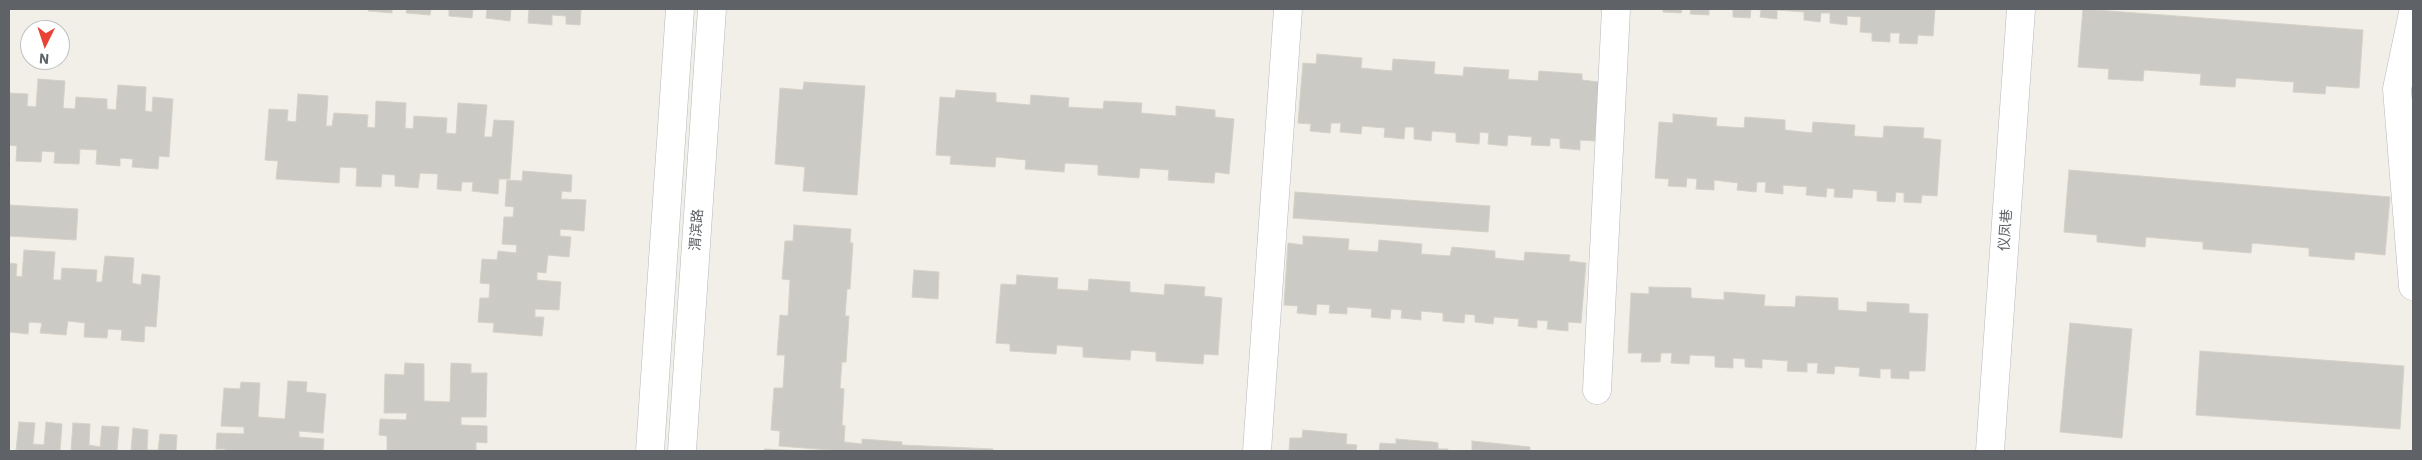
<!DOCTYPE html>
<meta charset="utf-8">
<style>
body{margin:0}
#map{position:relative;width:2422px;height:460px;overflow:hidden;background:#f1efe8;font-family:"IBM Plex Sans",sans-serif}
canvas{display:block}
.frame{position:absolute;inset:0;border:10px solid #5f6368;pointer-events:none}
.north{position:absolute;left:20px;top:20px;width:50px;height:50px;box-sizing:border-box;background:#fff;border:1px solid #bfc1c3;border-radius:50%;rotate:184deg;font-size:14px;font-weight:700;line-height:20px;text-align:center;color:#5f6368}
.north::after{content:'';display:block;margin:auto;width:18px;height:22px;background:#ea4335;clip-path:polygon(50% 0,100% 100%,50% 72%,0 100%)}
</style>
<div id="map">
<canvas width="2422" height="460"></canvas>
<div class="frame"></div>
<div class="north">N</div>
</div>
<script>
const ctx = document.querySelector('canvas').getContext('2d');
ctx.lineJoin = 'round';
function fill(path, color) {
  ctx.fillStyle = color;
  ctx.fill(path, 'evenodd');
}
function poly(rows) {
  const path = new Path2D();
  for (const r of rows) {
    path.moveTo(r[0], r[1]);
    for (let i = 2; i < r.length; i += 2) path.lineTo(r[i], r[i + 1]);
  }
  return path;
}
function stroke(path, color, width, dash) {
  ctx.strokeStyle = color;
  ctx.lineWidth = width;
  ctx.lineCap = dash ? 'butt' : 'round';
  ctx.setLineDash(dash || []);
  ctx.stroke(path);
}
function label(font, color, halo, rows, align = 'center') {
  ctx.font = font + ' "IBM Plex Sans","Noto Sans SC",sans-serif';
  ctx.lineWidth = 4;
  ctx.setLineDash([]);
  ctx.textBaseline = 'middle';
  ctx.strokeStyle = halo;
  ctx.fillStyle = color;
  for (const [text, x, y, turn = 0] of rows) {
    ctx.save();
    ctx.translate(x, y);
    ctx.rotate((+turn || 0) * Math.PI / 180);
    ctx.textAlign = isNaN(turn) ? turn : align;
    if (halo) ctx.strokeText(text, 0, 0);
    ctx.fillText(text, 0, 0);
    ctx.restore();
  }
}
const building = poly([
 [369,9,392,9,392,13,368,11,369,9],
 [407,9,431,9,430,15,406,13,407,9],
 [449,9,473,9,472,18,449,16,449,9],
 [477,9,511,9,510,21,486,18,487,9,477,9],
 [529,9,581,9,580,25,566,24,566,16,552,15,552,25,528,23,529,9],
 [1663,9,1682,9,1681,13,1663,12,1663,9],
 [1691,9,1709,9,1709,15,1690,14,1691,9],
 [1733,9,1935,9,1933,36,1918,35,1917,44,1899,43,1900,33,1890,33,1890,42,1872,41,1872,33,1860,32,1861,17,1847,16,1847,25,1830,23,1830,13,1821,13,1820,22,1804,20,1804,12,1777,10,1777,19,1760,17,1761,10,1751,9,1750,18,1733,17,1733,9],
 [2083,9,2363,30,2359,88,2326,86,2325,94,2293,92,2294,82,2236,78,2235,87,2200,85,2201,74,2144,70,2143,81,2108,79,2109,69,2078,67,2083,9],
 [1317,54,1362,58,1361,68,1392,71,1393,59,1435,62,1434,74,1463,76,1464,67,1509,70,1508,79,1538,81,1539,71,1582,74,1582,80,1599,82,1595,141,1580,140,1580,150,1560,148,1560,139,1550,138,1550,146,1531,145,1532,137,1508,135,1507,146,1488,144,1489,133,1480,132,1479,144,1456,142,1456,133,1432,131,1431,141,1414,139,1414,127,1405,127,1404,139,1384,137,1385,128,1362,126,1361,134,1340,132,1341,123,1331,123,1330,133,1310,131,1311,124,1298,123,1303,63,1316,64,1317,54],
 [38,79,65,81,63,108,75,109,76,97,107,99,107,109,116,110,118,85,146,87,145,111,152,112,153,97,173,99,169,157,159,156,158,169,132,167,133,159,120,158,120,166,96,164,97,150,80,149,79,164,54,163,55,152,42,151,41,162,16,161,17,146,9,145,9,93,28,94,27,106,36,107,38,79],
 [804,82,865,86,857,195,803,191,805,167,775,164,780,88,803,90,804,82],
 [956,90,996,93,996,102,1030,105,1031,95,1069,98,1068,107,1103,109,1104,101,1142,103,1141,113,1176,116,1176,106,1215,110,1215,117,1234,119,1229,174,1215,172,1214,183,1168,180,1169,170,1140,168,1139,178,1098,175,1098,165,1065,163,1064,172,1025,169,1026,160,996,157,995,167,950,164,951,156,936,155,940,97,955,98,956,90],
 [298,94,328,96,326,126,332,126,334,113,368,115,367,127,375,128,376,101,406,103,405,128,413,129,414,116,447,118,446,133,456,134,458,103,487,105,484,137,492,137,494,120,514,121,510,179,499,179,498,194,472,191,473,182,462,182,461,191,437,189,438,174,420,173,418,188,395,186,395,175,382,174,381,187,356,186,357,168,340,167,339,183,276,179,278,161,265,160,269,109,288,110,287,121,296,122,298,94],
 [1673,114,1717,118,1716,126,1744,128,1745,117,1785,120,1785,130,1812,133,1813,122,1855,125,1854,136,1883,138,1884,126,1924,128,1923,138,1941,140,1937,196,1922,195,1921,203,1904,202,1904,193,1896,192,1895,202,1877,201,1877,191,1853,189,1852,198,1834,197,1835,189,1827,188,1826,197,1806,195,1807,187,1783,185,1783,194,1765,192,1766,182,1757,182,1756,192,1737,190,1738,183,1714,180,1714,190,1696,189,1697,179,1687,178,1686,187,1668,186,1669,179,1655,178,1659,122,1673,123,1673,114],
 [2069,170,2390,197,2385,255,2355,252,2354,260,2309,256,2309,248,2252,243,2251,253,2203,249,2203,242,2146,237,2145,247,2097,242,2097,235,2064,232,2069,170],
 [523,171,572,175,571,192,562,191,561,199,586,200,584,231,560,229,560,236,571,237,569,257,548,255,546,273,537,272,537,280,561,282,559,310,535,309,535,317,544,317,542,336,493,332,494,323,478,322,480,298,489,298,490,284,480,283,482,259,497,260,498,251,516,253,517,245,502,244,504,217,513,217,514,207,505,206,507,180,522,181,523,171],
 [1295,192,1490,206,1488,232,1293,218,1295,192],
 [9,205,78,209,76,240,9,236,9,205],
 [794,225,851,229,850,243,853,243,850,289,847,289,845,316,849,316,846,362,842,362,840,388,844,389,842,425,845,426,844,442,862,444,862,439,902,442,902,445,993,449,993,451,842,451,779,446,780,431,771,430,774,388,783,388,785,355,777,355,780,315,788,316,790,280,782,279,785,241,793,241,794,225],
 [1303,236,1349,239,1348,250,1378,252,1379,240,1422,244,1421,254,1450,256,1452,247,1495,251,1495,258,1524,261,1525,252,1570,255,1569,261,1586,263,1581,323,1568,322,1568,331,1547,329,1548,321,1537,320,1537,328,1518,326,1519,319,1494,317,1493,324,1475,322,1475,315,1465,314,1464,323,1443,321,1443,313,1421,311,1421,320,1401,318,1402,310,1391,309,1390,319,1371,317,1372,309,1347,307,1347,314,1329,313,1330,305,1317,304,1316,315,1297,313,1298,306,1284,305,1288,243,1303,245,1303,236],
 [24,250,55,252,53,280,61,280,62,268,97,270,96,282,102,282,105,256,134,258,132,283,141,285,142,274,160,276,156,327,145,326,144,342,121,340,122,330,108,329,107,338,84,337,85,323,68,321,66,335,40,333,42,323,29,322,28,334,9,332,9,263,17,264,16,276,22,277,24,250],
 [914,270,939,272,938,299,912,297,914,270],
 [1017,275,1058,278,1057,289,1088,291,1089,279,1130,282,1130,292,1164,295,1165,284,1205,287,1204,296,1222,298,1218,355,1204,354,1203,364,1156,361,1156,352,1131,350,1130,360,1083,357,1083,347,1057,345,1056,354,1010,351,1010,344,996,343,1001,284,1016,285,1017,275],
 [1649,287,1691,288,1691,298,1724,300,1724,292,1765,295,1764,306,1795,307,1796,296,1838,298,1838,310,1867,312,1867,302,1909,304,1909,313,1928,314,1925,371,1909,371,1909,379,1891,378,1891,369,1880,369,1880,378,1859,376,1860,368,1835,366,1834,374,1817,373,1818,363,1807,363,1807,372,1787,371,1788,361,1762,359,1762,368,1745,367,1745,359,1733,358,1733,368,1715,367,1715,356,1690,355,1689,364,1671,363,1672,353,1661,353,1660,362,1641,362,1642,353,1628,353,1631,293,1649,294,1649,287],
 [2070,323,2132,329,2122,438,2060,432,2070,323],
 [2200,351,2404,366,2400,429,2196,415,2200,351],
 [405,363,424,364,424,401,450,402,451,363,471,364,471,373,487,373,486,417,461,417,461,425,487,426,487,443,476,442,476,451,387,451,387,436,379,435,380,419,406,420,407,413,384,413,385,374,404,375,405,363],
 [288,381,307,382,306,392,326,394,323,433,299,431,299,437,324,439,323,451,225,451,225,449,216,449,217,433,244,434,244,427,221,426,224,388,240,389,241,382,260,383,258,417,285,419,288,381],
 [19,422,35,423,33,444,44,445,46,422,62,424,60,451,16,451,19,422],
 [73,423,90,424,89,445,100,447,102,426,119,427,117,451,71,451,73,423],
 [133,428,148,430,147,450,158,450,160,434,177,435,176,451,131,451,133,428],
 [1303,430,1347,434,1346,444,1357,445,1356,451,1289,451,1290,438,1302,438,1303,430],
 [1396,439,1433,442,1438,443,1438,449,1448,449,1448,451,1379,451,1380,443,1396,444,1396,439],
 [1472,441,1530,447,1530,451,1472,451,1472,441],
 [765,449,804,451,765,451,765,449]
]);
fill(building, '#cccac5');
stroke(building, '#d6d1c6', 1);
const minor = poly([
 [2413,13,2397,89,2413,286],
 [1597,390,1616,9],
 [650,451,680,9],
 [682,451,712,9],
 [1257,451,1288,9],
 [1990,451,2021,9]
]);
stroke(minor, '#b5b8bc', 29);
stroke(minor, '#fff', 28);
label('14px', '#5f6368', '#fff', [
 ["渭滨路",697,230,-86],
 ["仪凤巷",2006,230,-86]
]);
</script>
